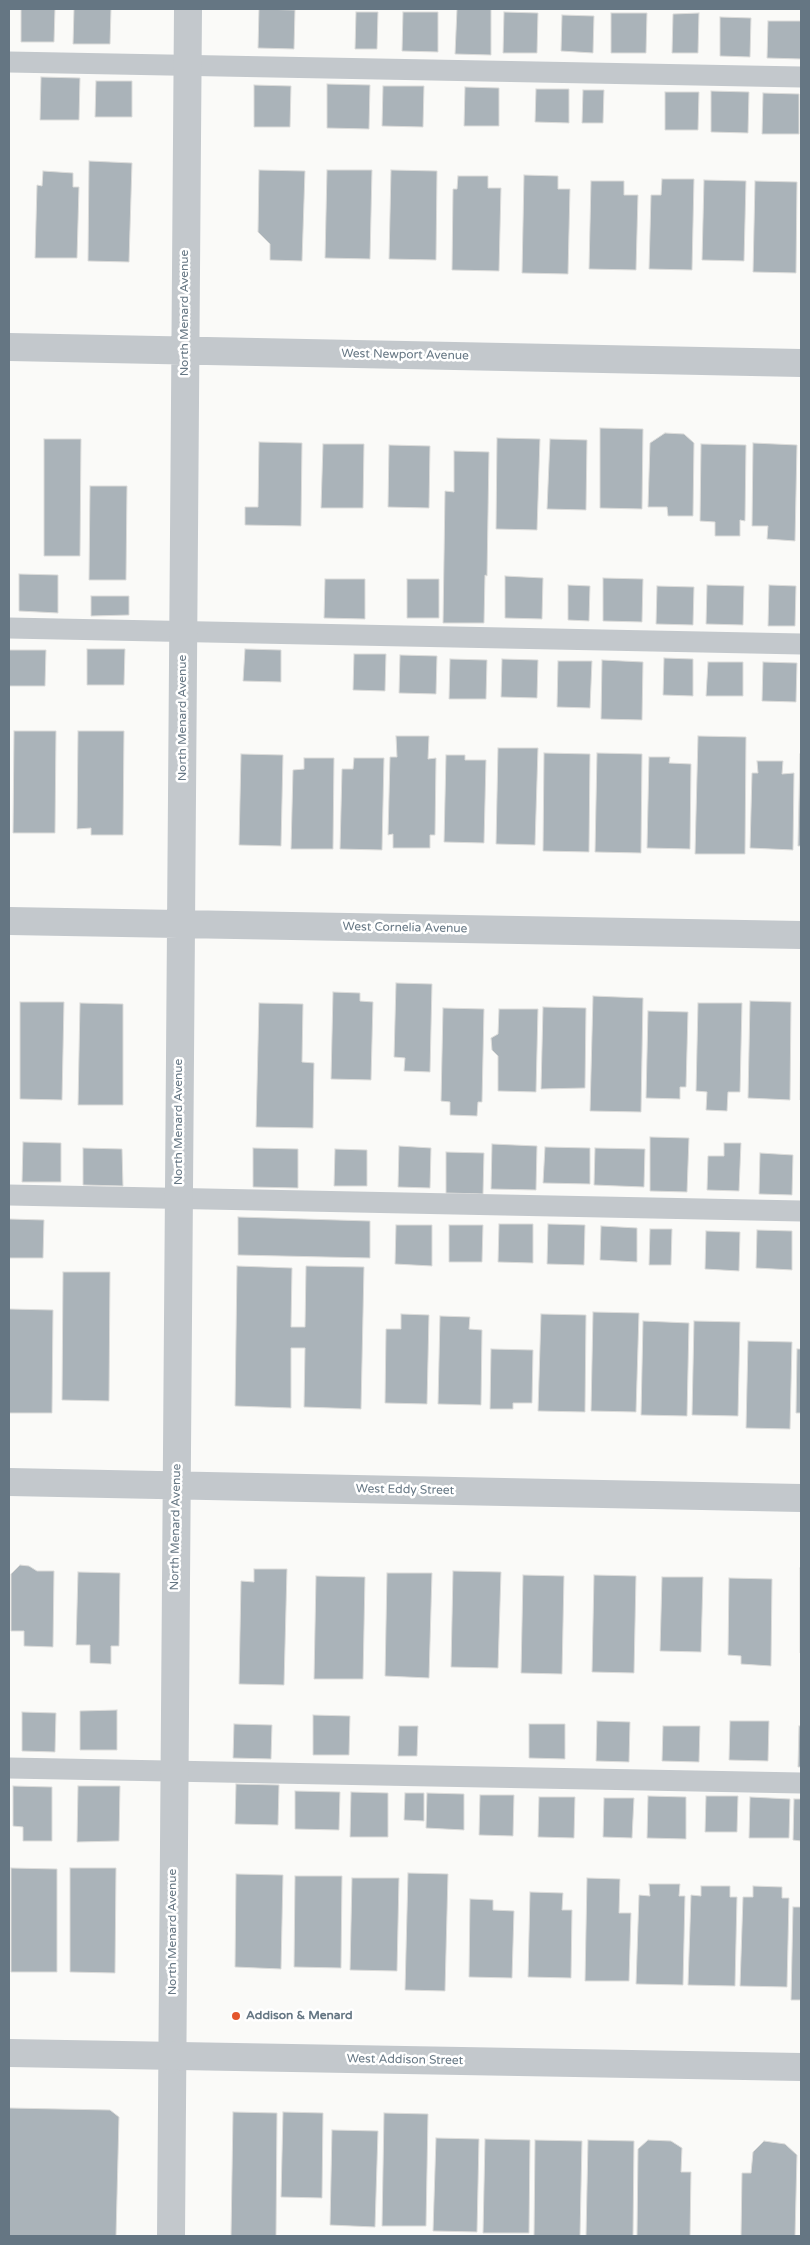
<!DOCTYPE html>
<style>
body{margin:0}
#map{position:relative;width:810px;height:2245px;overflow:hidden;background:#fafaf8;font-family:"Varela Round",sans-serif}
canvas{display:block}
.frame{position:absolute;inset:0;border:10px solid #657683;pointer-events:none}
</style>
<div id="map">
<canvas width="810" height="2245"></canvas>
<div class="frame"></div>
</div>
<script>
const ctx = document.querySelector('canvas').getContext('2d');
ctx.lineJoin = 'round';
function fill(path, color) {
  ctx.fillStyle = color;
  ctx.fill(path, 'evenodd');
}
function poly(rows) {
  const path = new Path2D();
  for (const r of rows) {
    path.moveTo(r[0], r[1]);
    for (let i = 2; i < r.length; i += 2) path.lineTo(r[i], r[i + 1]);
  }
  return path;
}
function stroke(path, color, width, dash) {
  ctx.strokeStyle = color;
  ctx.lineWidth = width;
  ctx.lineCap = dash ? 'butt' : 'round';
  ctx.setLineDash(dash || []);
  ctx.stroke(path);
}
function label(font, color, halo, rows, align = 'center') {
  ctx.font = font + ' "Varela Round",sans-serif';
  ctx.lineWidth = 5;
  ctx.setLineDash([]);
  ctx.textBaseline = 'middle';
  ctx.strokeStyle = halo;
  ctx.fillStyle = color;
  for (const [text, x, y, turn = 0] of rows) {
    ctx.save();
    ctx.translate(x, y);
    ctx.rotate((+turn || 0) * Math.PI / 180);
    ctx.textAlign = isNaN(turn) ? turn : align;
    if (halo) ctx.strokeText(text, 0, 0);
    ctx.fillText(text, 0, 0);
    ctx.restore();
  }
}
const building = poly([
 [21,9,55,9,54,42,21,42,21,9],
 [74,9,111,9,110,44,73,44,74,9],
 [259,9,295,10,294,49,258,48,259,9],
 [457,9,491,9,491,55,455,54,457,9],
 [356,12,378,12,377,49,355,49,356,12],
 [403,12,438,12,438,52,402,51,403,12],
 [504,12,538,13,537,53,503,53,504,12],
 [611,13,647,13,646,53,611,53,611,13],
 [699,13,698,53,672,53,673,14,699,13],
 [562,15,594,16,593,53,561,51,562,15],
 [720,17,751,18,750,57,720,56,720,17],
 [768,21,801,21,801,59,767,58,768,21],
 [41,77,80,78,79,120,40,120,41,77],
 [96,81,132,81,132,117,95,117,96,81],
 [327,84,370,85,369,129,327,128,327,84],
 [254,85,291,86,290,127,254,127,254,85],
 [383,86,424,86,423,127,382,126,383,86],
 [465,87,499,88,499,126,464,126,465,87],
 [536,89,569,89,569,123,535,122,536,89],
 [583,90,604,90,603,123,582,123,583,90],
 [711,91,749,92,748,133,711,132,711,91],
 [665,92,699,92,698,130,665,130,665,92],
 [763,93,799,94,799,134,762,134,763,93],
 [89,161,132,163,129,262,88,261,89,161],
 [259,170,305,171,302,261,270,260,270,244,258,232,259,170],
 [327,170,372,170,370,259,325,258,327,170],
 [391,170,437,171,436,260,389,259,391,170],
 [43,171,73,173,73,187,79,187,77,258,35,258,37,185,42,186,43,171],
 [524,175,558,176,558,189,570,189,568,274,522,273,524,175],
 [458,176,488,176,488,188,501,188,499,271,452,270,453,189,457,189,458,176],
 [662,179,694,179,692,270,649,269,651,195,661,195,662,179],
 [704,180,746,181,744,261,702,260,704,180],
 [591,181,624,181,624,195,638,195,636,270,589,269,591,181],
 [755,181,797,182,796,273,753,272,755,181],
 [600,428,643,429,642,509,600,508,600,428],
 [665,433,684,434,694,443,693,516,668,516,667,507,648,507,650,443,665,433],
 [497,438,540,439,537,530,496,529,497,438],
 [44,439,81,439,80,556,44,556,44,439],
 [550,439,587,440,586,510,547,509,550,439],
 [259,442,302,443,301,526,245,525,245,507,258,507,259,442],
 [753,443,797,445,795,541,767,539,768,526,752,526,753,443],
 [323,444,364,444,363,508,321,508,323,444],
 [701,444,746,445,745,521,740,520,740,536,715,536,715,522,700,521,701,444],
 [389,445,430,446,429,508,388,507,389,445],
 [454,451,489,452,487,576,485,575,484,623,443,623,445,491,454,492,454,451],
 [90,486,127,486,126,580,89,580,90,486],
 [19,574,58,575,58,613,19,611,19,574],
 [505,576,543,578,542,619,505,618,505,576],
 [603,578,643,579,642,622,603,621,603,578],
 [325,579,365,579,365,619,324,618,325,579],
 [407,579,439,579,439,618,407,618,407,579],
 [568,585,590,586,589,621,568,620,568,585],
 [707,585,744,586,743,625,706,624,707,585],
 [769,585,796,586,795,626,768,626,769,585],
 [657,586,694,587,693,625,656,624,657,586],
 [91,596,129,596,129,615,91,616,91,596],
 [87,649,125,649,124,685,87,685,87,649],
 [245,649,281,650,281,682,243,681,245,649],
 [9,650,46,650,45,686,9,686,9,650],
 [354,654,386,654,385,691,353,690,354,654],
 [400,655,437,656,436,694,399,693,400,655],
 [664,658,693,659,693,696,663,695,664,658],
 [450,659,487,660,486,699,449,699,450,659],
 [502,659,538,660,537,698,501,697,502,659],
 [602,660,643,662,642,720,601,719,602,660],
 [558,661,592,661,590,708,557,707,558,661],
 [708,662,743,662,743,696,706,696,708,662],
 [763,662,797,663,796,702,762,701,763,662],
 [14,731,56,731,55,833,13,833,14,731],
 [78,731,124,731,123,835,91,835,91,828,77,829,78,731],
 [396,736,429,736,428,759,436,758,435,835,430,835,430,848,393,848,393,834,388,835,390,757,397,757,396,736],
 [698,736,746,737,745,854,695,854,698,736],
 [498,748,538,748,535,845,496,844,498,748],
 [544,753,590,754,589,852,543,851,544,753],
 [597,753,642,754,641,853,595,852,597,753],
 [241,754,283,755,281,846,239,845,241,754],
 [800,754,801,754,801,846,798,846,800,754],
 [446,755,465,755,465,760,486,760,484,843,444,842,446,755],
 [649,757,670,757,669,763,691,764,690,849,647,848,649,757],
 [304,758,334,758,333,849,291,849,293,770,304,769,304,758],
 [354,758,384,758,382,850,340,849,342,769,353,769,354,758],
 [757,761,783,761,782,774,794,773,793,850,750,848,752,773,758,773,757,761],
 [396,983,432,984,430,1072,404,1071,405,1058,394,1057,396,983],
 [333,992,360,993,360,1001,373,1002,371,1080,331,1079,333,992],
 [593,996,643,998,641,1112,590,1111,593,996],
 [750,1001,791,1002,790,1100,748,1098,750,1001],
 [20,1002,64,1002,62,1100,20,1099,20,1002],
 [80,1003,123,1004,123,1105,78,1105,80,1003],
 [259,1003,303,1004,302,1062,314,1063,313,1128,256,1127,259,1003],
 [698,1003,742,1003,740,1092,728,1092,727,1111,706,1110,707,1092,696,1091,698,1003],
 [543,1007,586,1008,585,1088,541,1089,543,1007],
 [443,1008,484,1009,482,1102,478,1102,477,1116,450,1115,450,1102,441,1101,443,1008],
 [499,1009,538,1009,536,1092,498,1091,498,1056,492,1050,491,1038,498,1034,499,1009],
 [648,1011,688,1012,686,1087,680,1087,680,1099,646,1098,648,1011],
 [801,1017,801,1100,800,1100,801,1017],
 [650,1137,689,1138,687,1192,650,1191,650,1137],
 [23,1142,61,1143,61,1182,22,1182,23,1142],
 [724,1143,741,1143,739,1191,707,1190,708,1156,724,1156,724,1143],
 [492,1144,537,1146,536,1190,491,1189,492,1144],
 [399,1146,431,1148,430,1188,398,1187,399,1146],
 [545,1147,590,1148,590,1184,543,1183,545,1147],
 [83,1148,122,1149,123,1186,83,1185,83,1148],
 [253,1148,298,1149,298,1188,253,1187,253,1148],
 [595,1148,645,1149,644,1187,594,1185,595,1148],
 [335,1149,367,1150,367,1186,334,1186,335,1149],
 [446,1152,484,1153,483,1194,446,1193,446,1152],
 [760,1153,793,1155,792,1195,759,1194,760,1153],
 [238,1217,370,1221,370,1258,238,1255,238,1217],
 [9,1219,44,1220,43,1258,9,1258,9,1219],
 [499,1224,533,1224,533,1263,498,1262,499,1224],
 [548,1224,585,1225,584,1265,547,1264,548,1224],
 [396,1225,432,1225,432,1266,395,1264,396,1225],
 [449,1225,483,1225,482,1262,449,1262,449,1225],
 [601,1226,637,1228,637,1262,600,1260,601,1226],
 [650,1229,672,1229,671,1265,649,1265,650,1229],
 [757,1230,792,1231,792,1270,756,1268,757,1230],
 [706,1231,740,1232,739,1271,705,1269,706,1231],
 [237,1266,292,1268,291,1327,305,1327,306,1266,364,1267,361,1409,304,1407,305,1348,291,1348,291,1408,235,1406,237,1266],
 [63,1272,110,1272,109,1401,62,1400,63,1272],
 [9,1309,53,1310,52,1413,9,1413,9,1309],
 [593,1312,639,1313,636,1412,591,1411,593,1312],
 [401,1314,429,1315,427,1404,385,1403,386,1329,401,1329,401,1314],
 [541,1314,586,1315,585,1412,538,1411,541,1314],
 [440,1316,470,1317,469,1329,482,1330,481,1405,438,1404,440,1316],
 [643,1321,689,1323,687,1416,641,1415,643,1321],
 [694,1321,740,1322,738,1416,692,1415,694,1321],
 [748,1341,792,1342,790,1429,746,1428,748,1341],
 [491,1349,533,1350,532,1403,513,1403,513,1409,490,1409,491,1349],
 [797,1349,801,1349,801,1413,796,1413,797,1349],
 [20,1565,29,1566,37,1571,54,1571,53,1647,24,1646,24,1631,11,1631,11,1574,20,1565],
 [800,1568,801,1568,801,1653,800,1653,800,1568],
 [254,1569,287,1569,284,1685,239,1684,241,1581,254,1582,254,1569],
 [453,1571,501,1572,498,1668,451,1667,453,1571],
 [78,1572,120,1573,119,1646,111,1646,111,1664,90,1663,90,1645,76,1645,78,1572],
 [387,1573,432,1573,429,1678,385,1676,387,1573],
 [523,1575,564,1576,562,1674,521,1673,523,1575],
 [594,1575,636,1576,634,1673,592,1672,594,1575],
 [316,1576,365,1577,363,1679,314,1679,316,1576],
 [662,1577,703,1577,701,1652,660,1651,662,1577],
 [729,1578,772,1579,771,1666,741,1664,741,1656,728,1655,729,1578],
 [117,1710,117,1750,80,1750,80,1711,117,1710],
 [22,1712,56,1713,55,1752,22,1751,22,1712],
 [313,1715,350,1716,349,1755,313,1755,313,1715],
 [597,1721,630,1722,629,1762,596,1761,597,1721],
 [730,1721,769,1721,768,1761,729,1760,730,1721],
 [234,1724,272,1725,271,1759,233,1758,234,1724],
 [529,1724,565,1724,565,1759,529,1758,529,1724],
 [399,1726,418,1726,417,1756,398,1756,399,1726],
 [663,1726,700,1726,699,1762,662,1761,663,1726],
 [799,1726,801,1726,801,1767,798,1767,799,1726],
 [236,1784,279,1785,278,1825,235,1824,236,1784],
 [13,1786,52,1787,52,1841,23,1841,23,1827,13,1826,13,1786],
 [78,1786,120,1786,119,1841,77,1842,78,1786],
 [295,1791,340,1792,339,1830,295,1829,295,1791],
 [351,1792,388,1793,388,1837,350,1837,351,1792],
 [405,1793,424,1793,424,1821,404,1820,405,1793],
 [427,1793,464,1794,464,1830,426,1828,427,1793],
 [480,1795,514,1795,513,1836,479,1835,480,1795],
 [648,1796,686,1797,686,1839,647,1838,648,1796],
 [706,1796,738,1796,737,1832,705,1832,706,1796],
 [539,1797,575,1797,574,1838,538,1837,539,1797],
 [750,1797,790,1799,789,1838,749,1838,750,1797],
 [604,1798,634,1798,632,1838,603,1837,604,1798],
 [794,1799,801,1799,801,1841,793,1840,794,1799],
 [11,1868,57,1869,57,1972,11,1972,11,1868],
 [70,1868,116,1868,115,1973,70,1972,70,1868],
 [408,1873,448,1874,445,1991,405,1990,408,1873],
 [236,1874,283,1875,281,1969,235,1967,236,1874],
 [295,1876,342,1876,341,1968,294,1967,295,1876],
 [352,1878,399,1878,397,1971,350,1970,352,1878],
 [587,1878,620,1879,619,1913,631,1913,629,1981,585,1981,587,1878],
 [649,1884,680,1884,679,1896,685,1896,683,1985,636,1984,639,1895,650,1896,649,1884],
 [701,1886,730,1886,730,1897,737,1897,735,1986,688,1985,691,1895,701,1896,701,1886],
 [753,1886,782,1887,782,1898,789,1898,787,1987,740,1986,743,1897,753,1897,753,1886],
 [530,1892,563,1893,562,1910,572,1910,571,1978,528,1977,530,1892],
 [470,1899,493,1900,493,1910,514,1911,512,1978,469,1977,470,1899],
 [793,1907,801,1907,801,2000,791,2000,793,1907],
 [9,2108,110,2110,119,2117,116,2236,9,2236,9,2108],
 [233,2112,277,2113,276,2236,231,2236,233,2112],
 [283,2112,323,2113,322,2198,281,2197,283,2112],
 [384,2113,428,2114,426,2226,382,2226,384,2113],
 [332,2130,378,2131,375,2227,330,2225,332,2130],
 [436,2138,479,2139,477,2232,433,2231,436,2138],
 [485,2139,530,2140,529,2233,483,2233,485,2139],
 [535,2140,582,2141,580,2236,534,2236,535,2140],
 [588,2140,634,2141,633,2236,586,2236,588,2140],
 [648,2140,671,2141,682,2148,681,2172,691,2172,690,2236,637,2236,638,2149,648,2140],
 [764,2141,785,2144,797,2155,795,2236,741,2236,742,2173,751,2173,753,2152,764,2141]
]);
fill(building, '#aab3b9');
stroke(building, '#dcdcda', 1);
stroke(poly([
 [9,62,801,77],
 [9,628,801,644],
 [9,1195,801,1211],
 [9,1768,801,1783]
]), '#c3c8cc', 21);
stroke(poly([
 [9,347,801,363],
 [9,921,801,935],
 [9,1482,801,1498],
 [171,2236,188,9]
]), '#c3c8cc', 28);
stroke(poly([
 [9,2053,801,2067]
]), '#c3c8cc', 28);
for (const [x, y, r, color] of [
 [236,2016,5,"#e4572e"]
]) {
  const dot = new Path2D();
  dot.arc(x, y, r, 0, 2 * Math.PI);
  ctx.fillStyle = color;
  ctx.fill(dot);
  stroke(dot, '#fff', 2);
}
label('12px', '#657683', '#fff', [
 ["North Menard Avenue",185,313,-90],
 ["West Newport Avenue",405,355,1],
 ["North Menard Avenue",183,718,-90],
 ["West Cornelia Avenue",405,928,1],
 ["North Menard Avenue",179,1122,-90],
 ["West Eddy Street",405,1490,1],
 ["North Menard Avenue",176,1527,-89],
 ["North Menard Avenue",173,1932,-90],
 ["West Addison Street",405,2060,1]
]);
label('bold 12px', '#657683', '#fff', [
 ["Addison & Menard",246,2016]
], 'left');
</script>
